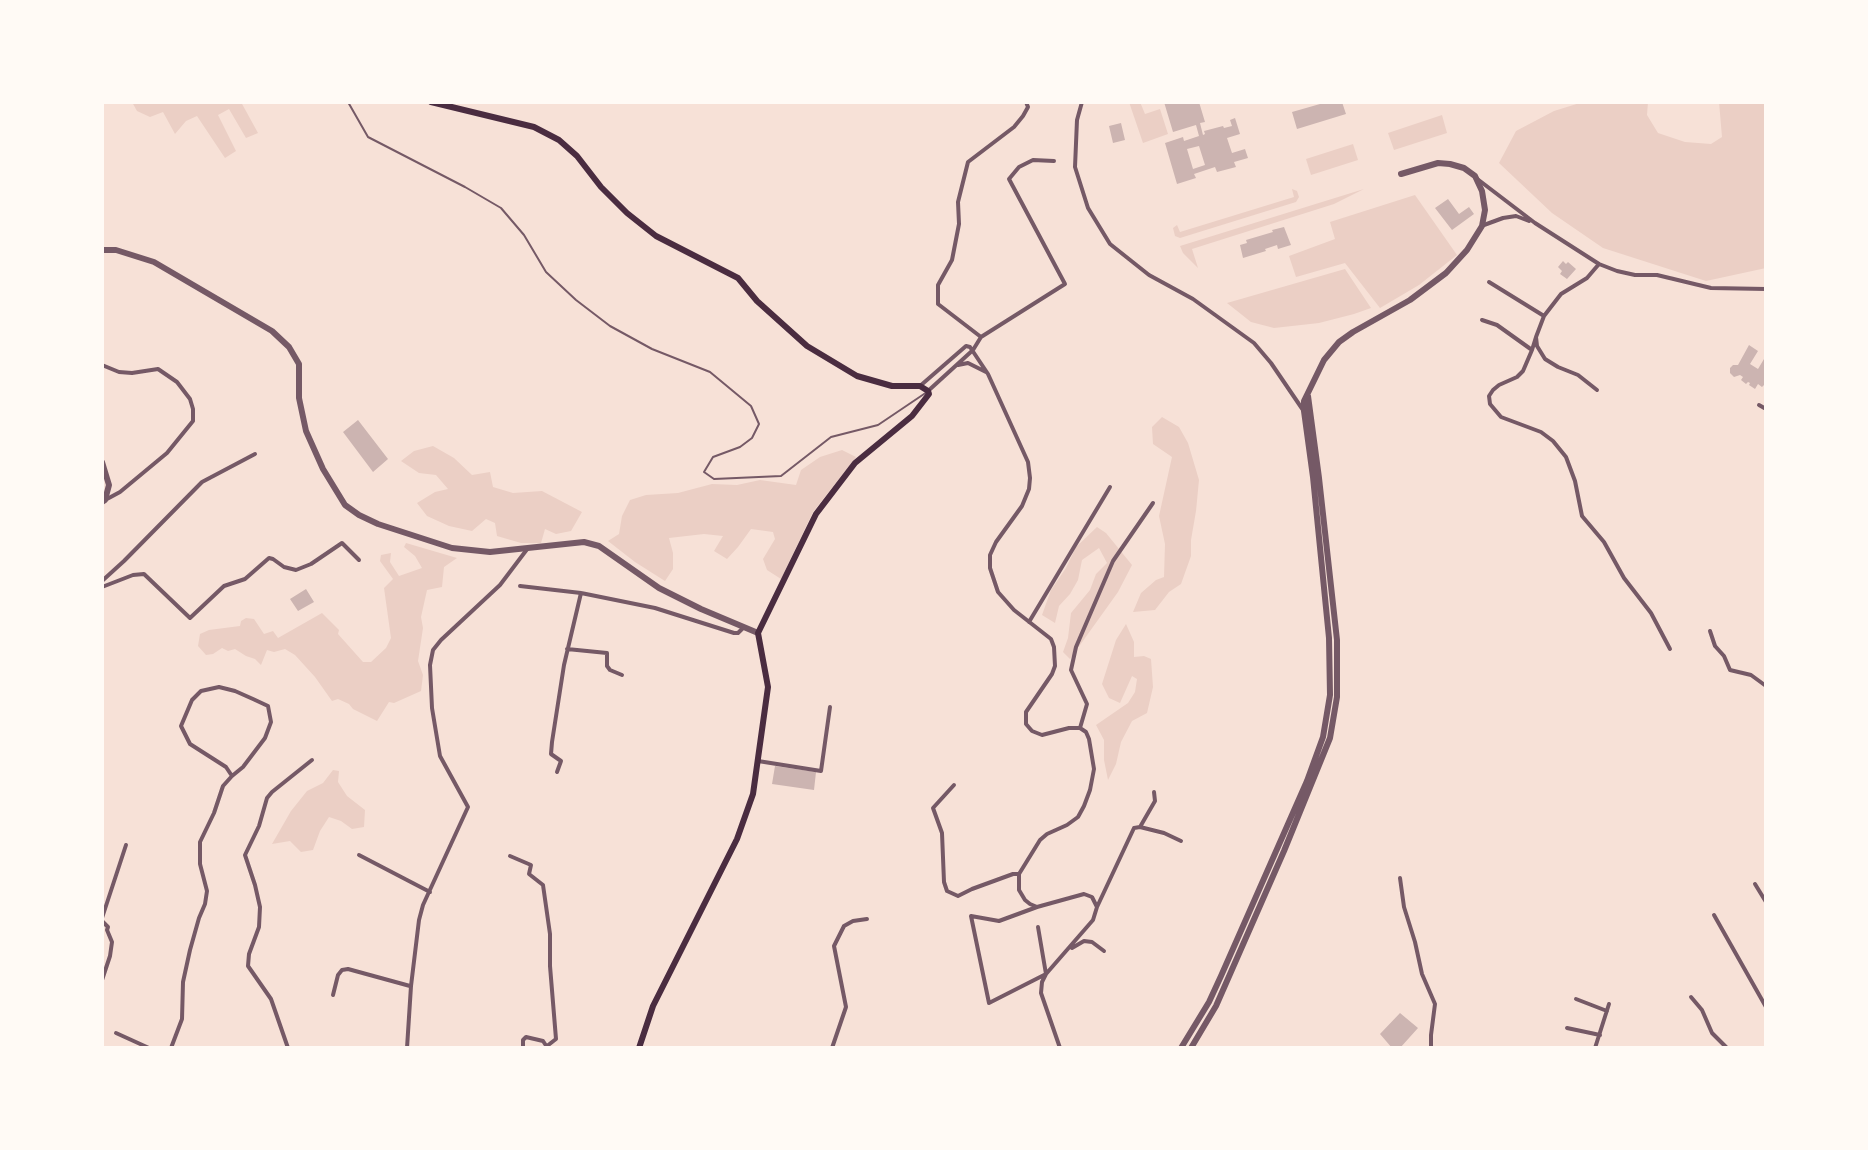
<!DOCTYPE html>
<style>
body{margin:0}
#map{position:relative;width:1868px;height:1150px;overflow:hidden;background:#f7e1d7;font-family:"Alegreya Sans",sans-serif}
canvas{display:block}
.frame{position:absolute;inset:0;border:104px solid #fffaf5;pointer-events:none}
</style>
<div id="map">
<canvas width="1868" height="1150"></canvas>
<div class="frame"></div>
</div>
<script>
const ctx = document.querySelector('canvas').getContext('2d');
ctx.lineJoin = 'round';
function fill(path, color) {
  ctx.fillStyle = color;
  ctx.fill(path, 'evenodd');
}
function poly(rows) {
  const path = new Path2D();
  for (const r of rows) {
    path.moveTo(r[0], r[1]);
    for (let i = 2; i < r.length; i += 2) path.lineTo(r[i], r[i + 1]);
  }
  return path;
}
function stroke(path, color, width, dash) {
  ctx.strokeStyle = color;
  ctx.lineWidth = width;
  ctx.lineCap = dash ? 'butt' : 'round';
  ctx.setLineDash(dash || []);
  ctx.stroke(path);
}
fill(poly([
 [132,102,241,102,258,133,246,138,229,109,218,115,236,151,225,158,197,116,186,121,175,134,163,112,150,117,137,111],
 [1129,102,1140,102,1145,114,1160,109,1168,134,1143,143],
 [1583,102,1648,102,1647,115,1658,133,1685,142,1711,144,1722,137,1719,102,1766,102,1766,268,1706,281,1603,248,1552,213,1499,163,1516,131,1554,111],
 [1442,115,1447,133,1394,150,1388,133],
 [1353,144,1358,160,1311,175,1306,159],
 [1292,189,1297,191,1299,197,1296,202,1180,238,1175,236,1173,228,1177,225,1180,232,1294,197],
 [1364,189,1334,204,1192,249,1198,268,1183,253,1180,246],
 [1415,195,1457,255,1419,285,1380,308,1345,263,1296,277,1289,256,1335,239,1330,222],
 [1345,269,1371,308,1354,314,1319,323,1274,328,1251,322,1227,303],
 [1162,417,1179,427,1188,443,1199,480,1196,511,1191,540,1191,556,1181,584,1169,592,1155,610,1133,612,1141,593,1156,580,1164,577,1165,544,1159,516,1172,457,1153,444,1152,427],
 [433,446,454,458,472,475,490,472,493,487,513,493,542,491,582,512,571,531,556,534,545,529,541,543,521,543,497,536,495,523,486,519,472,531,449,526,427,516,417,503,435,492,448,489,436,475,419,473,401,461,414,451],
 [842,450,856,457,813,512,781,579,767,570,763,559,775,539,773,532,751,529,738,547,727,559,714,551,723,536,704,534,669,538,673,553,673,569,665,581,635,562,608,541,619,534,622,516,630,500,646,495,678,493,712,484,737,485,760,480,796,485,801,470,820,457],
 [1097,527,1106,533,1132,565,1118,592,1070,659,1063,652,1068,638,1071,613,1090,590,1096,574,1107,563,1099,548,1082,560,1078,580,1070,594,1059,606,1055,623,1042,615,1051,590,1066,568,1076,547],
 [406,543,457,558,444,567,442,587,427,590,421,617,423,628,418,661,423,675,421,691,394,703,389,702,377,721,353,709,349,704,338,699,332,701,315,677,295,655,285,649,274,652,267,650,261,665,255,659,246,656,235,649,228,651,222,648,213,654,206,655,198,646,200,634,209,630,240,626,241,621,246,618,254,619,264,634,273,631,278,638,322,613,339,630,338,634,363,662,371,662,386,648,391,638,384,588,393,579,380,561,381,555,391,553,390,562,399,576,422,568,415,556,404,547],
 [1126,624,1134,642,1134,657,1144,656,1151,659,1153,687,1147,713,1132,721,1121,742,1116,764,1108,780,1104,760,1104,740,1096,725,1128,703,1135,692,1137,679,1132,676,1120,703,1109,698,1102,684,1116,640],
 [333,770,339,771,338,782,347,796,365,810,364,827,352,829,341,821,329,817,320,831,313,850,301,852,290,841,272,844,291,811,307,791,323,783]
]), '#ebcfc5');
fill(poly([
 [1164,102,1199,102,1205,122,1200,123,1203,135,1205,134,1204,131,1223,126,1224,128,1232,126,1230,120,1235,118,1240,134,1227,138,1232,153,1245,149,1248,158,1234,162,1236,167,1217,172,1215,167,1194,174,1196,178,1177,184,1165,143,1183,137,1184,141,1199,136,1196,125,1173,132],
 [1199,146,1205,165,1193,169,1187,149],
 [1327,102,1342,102,1346,114,1297,129,1292,112],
 [1121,123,1125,140,1113,143,1109,126],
 [1448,199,1459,214,1469,207,1474,214,1452,230,1435,208],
 [1284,227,1291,245,1278,249,1277,245,1265,249,1266,251,1243,258,1240,245,1247,243,1246,240,1273,232,1272,230],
 [1563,261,1566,264,1568,262,1576,269,1567,279,1560,274,1562,271,1558,267],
 [1749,345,1758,351,1750,364,1758,369,1764,359,1766,361,1764,385,1762,387,1758,384,1755,389,1749,385,1750,383,1748,382,1746,384,1741,380,1743,377,1740,375,1734,377,1730,373,1730,368,1733,365,1738,365],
 [358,420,388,459,373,472,343,432],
 [306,589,314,602,298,611,290,599],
 [775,766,816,772,814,790,772,784],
 [1400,1013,1418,1028,1400,1048,1392,1048,1380,1034]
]), '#ccb4b1');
stroke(poly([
 [348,102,368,137,465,187,501,208,524,235,546,272,576,300,610,326,652,349,710,372,751,406,759,424,752,438,740,447,713,457,704,472,714,479,781,476,831,437,878,425,927,392]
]), '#755966', 2);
stroke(poly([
 [1082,102,1077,120,1075,167,1088,208,1110,244,1149,275,1193,299,1254,343,1271,363,1303,410],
 [1476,178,1535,223,1599,264,1617,271,1635,275,1657,275,1711,288,1766,289],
 [1484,225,1503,218,1516,216,1529,221],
 [1489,282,1544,316],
 [1482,320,1497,325,1532,350],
 [981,337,938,304,938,285,952,260,959,224,958,202,968,162,1014,127,1023,116,1028,107,1026,102],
 [1536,337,1532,350,1523,371,1517,377,1499,385,1493,390,1489,396,1490,404,1501,417,1541,432,1553,441,1566,457,1575,481,1582,516,1604,542,1624,578,1651,613,1670,649],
 [102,365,119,372,132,373,158,369,177,382,190,399,193,409,193,421,167,453,120,492,107,499],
 [958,365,968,363,986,372],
 [920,386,966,346,970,347,988,374,1028,462,1030,478,1029,489,1022,506,996,542,990,555,990,568,998,592,1014,610,1051,639,1054,647,1055,666,1052,674,1026,712,1026,724,1032,731,1042,735,1069,728,1080,728,1086,732,1089,739,1094,769,1090,790,1084,806,1078,817,1067,825,1047,834,1040,840,1019,874,1019,890,1025,900,1030,904,1037,907,1084,894,1092,897,1097,907,1093,920,1046,974,1042,982,1041,993,1060,1048],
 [1597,390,1578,375,1558,367,1545,359,1537,346,1536,337,1544,316,1561,294,1587,278,1599,264],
 [928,391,973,350,981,337,1065,284,1009,179,1019,167,1033,160,1054,161],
 [1759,405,1766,409],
 [102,581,124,561,202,482,255,454],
 [520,586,581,593,655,608,734,633,738,633,743,628],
 [102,587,133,575,144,574,190,618,224,586,245,579,269,558,273,559,284,567,296,570,311,564,342,543,359,560],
 [1029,622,1110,487],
 [1710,631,1715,646,1724,656,1730,670,1751,675,1766,686],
 [567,649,607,653,607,666,610,670,622,675],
 [1080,728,1087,704,1071,670,1076,647,1113,561,1153,503],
 [758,761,821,771,830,707],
 [557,772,561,761,551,754,552,742,564,665,581,593],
 [954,785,933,808,942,833,944,882,947,891,958,896,972,889,1013,874,1019,874],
 [1140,827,1155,801,1154,792],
 [359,855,430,892],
 [510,856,531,865,529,874,543,885,550,934,550,966,556,1039,547,1046],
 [1400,878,1404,907,1415,942,1422,974,1435,1004,1431,1035,1431,1048],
 [1755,884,1766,902],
 [1037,907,999,921,971,916,989,1003,1046,974,1038,927],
 [1097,907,1134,828,1140,827,1164,833,1181,841],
 [1714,915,1766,1007],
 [102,918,126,845],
 [102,921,108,927,107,930,112,942,110,956,102,980],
 [1072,948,1084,941,1092,942,1104,951],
 [333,995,338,975,342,970,348,969,410,986],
 [1691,997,1702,1010,1712,1033,1727,1048],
 [1576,999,1607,1011],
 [1567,1028,1600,1035],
 [116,1033,149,1048],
 [171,1048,182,1019,183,982,190,950,199,918,205,904,207,891,200,864,200,842,214,813,223,786,232,776,243,767,265,738,271,722,268,706,253,699,235,691,219,687,201,691,192,700,181,726,190,744,226,767,232,776],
 [288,1048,271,999,248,966,249,954,259,927,260,907,255,885,245,855,259,826,267,798,272,792,312,760],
 [407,1048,411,986,419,920,423,905,468,807,440,756,432,708,430,665,433,650,441,640,500,585,528,548],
 [523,1048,523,1040,526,1037,543,1041,547,1047],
 [832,1048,846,1007,834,946,844,926,853,921,867,919],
 [1595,1048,1609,1004]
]), '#755966', 4);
stroke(poly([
 [102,250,116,250,154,262,272,331,289,347,299,364,299,398,306,431,323,469,345,505,359,515,378,524,452,548,490,552,584,542,599,546,659,588,701,609,758,633],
 [102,462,109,485,105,500,102,502],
 [1181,1048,1209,1002,1221,976,1307,781,1323,737,1330,695,1329,638,1313,477,1304,411,1304,401,1324,360,1339,342,1353,332,1410,300,1446,273,1467,250,1482,226,1485,210,1482,191,1475,176,1464,168,1450,164,1438,163,1401,174],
 [1191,1048,1216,1006,1284,851,1330,738,1337,697,1337,640,1319,478,1308,396]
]), '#755966', 6);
stroke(poly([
 [431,102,534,127,559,140,577,156,601,187,627,213,656,236,738,278,757,301,807,346,857,376,892,386,920,386,928,391,929,394,912,416,855,463,816,514,758,633,768,687,753,794,737,839,653,1006,639,1048]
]), '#4a2c40', 6);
</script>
